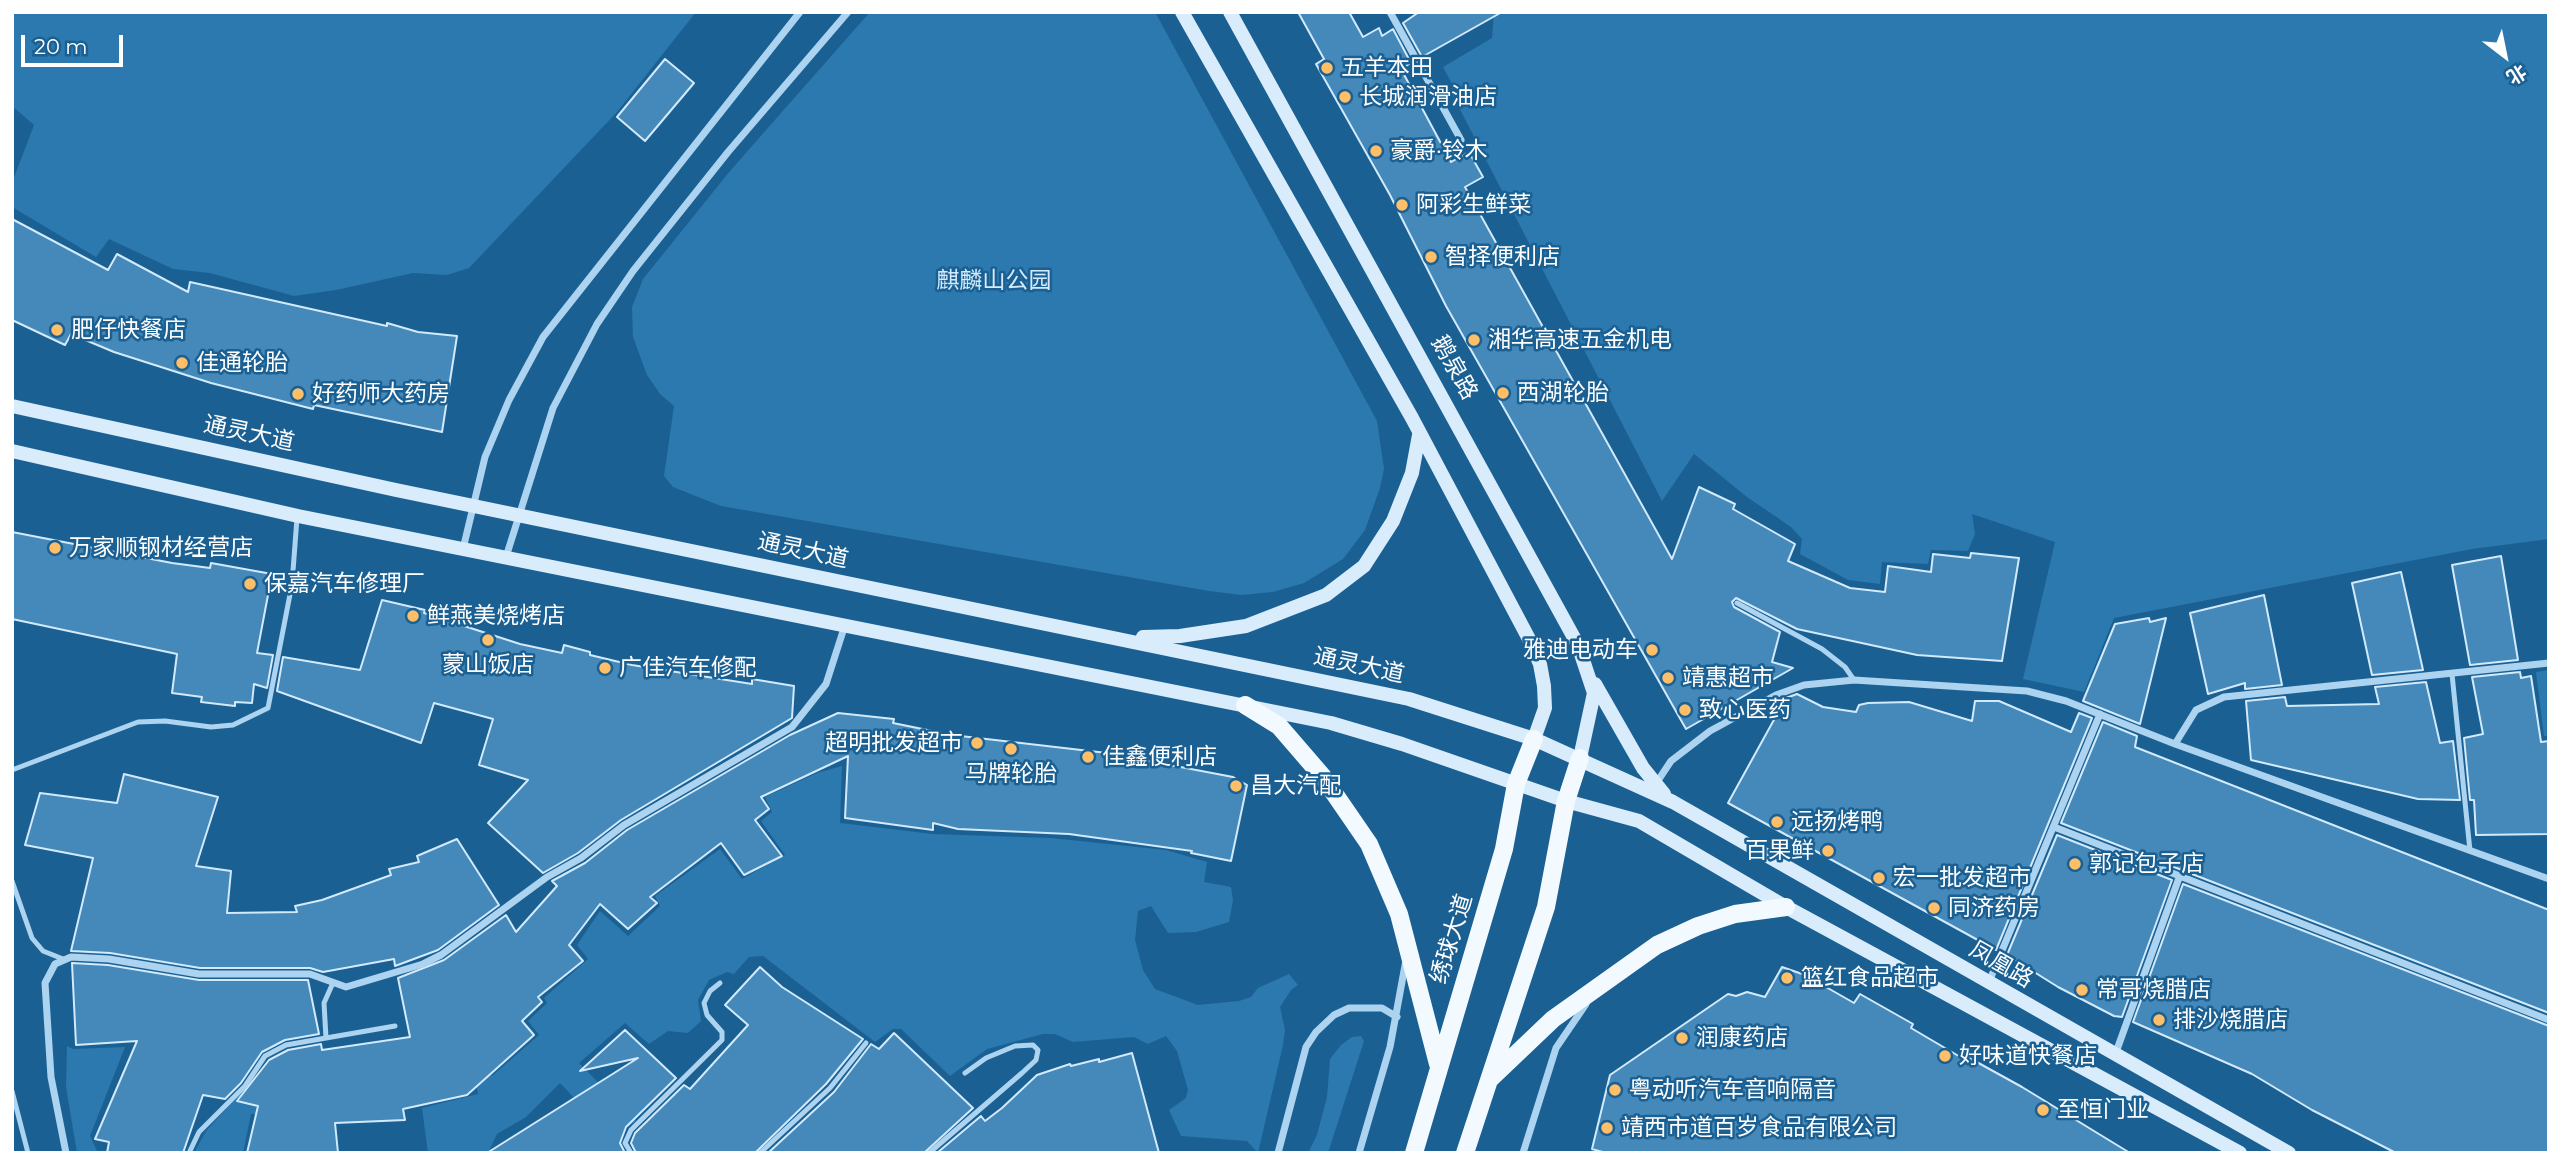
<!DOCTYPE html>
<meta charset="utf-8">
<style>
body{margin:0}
#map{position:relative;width:2561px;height:1165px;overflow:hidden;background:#1b6093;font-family:Montserrat,"Noto Sans SC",sans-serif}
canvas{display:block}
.frame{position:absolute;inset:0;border:14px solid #fff;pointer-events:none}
.north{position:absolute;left:2470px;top:21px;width:70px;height:70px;-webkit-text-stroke:5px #1b6093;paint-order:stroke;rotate:148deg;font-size:19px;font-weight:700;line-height:28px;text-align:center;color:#fff}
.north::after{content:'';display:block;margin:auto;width:24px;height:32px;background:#fff;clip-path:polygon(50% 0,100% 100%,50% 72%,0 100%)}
.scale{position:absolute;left:21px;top:35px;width:102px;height:32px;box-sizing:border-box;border:4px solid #fff;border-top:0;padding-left:9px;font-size:21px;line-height:24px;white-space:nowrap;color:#fff;-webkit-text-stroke:5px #1b6093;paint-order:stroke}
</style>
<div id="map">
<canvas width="2561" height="1165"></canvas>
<div class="frame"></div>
<div class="north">北</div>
<div class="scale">20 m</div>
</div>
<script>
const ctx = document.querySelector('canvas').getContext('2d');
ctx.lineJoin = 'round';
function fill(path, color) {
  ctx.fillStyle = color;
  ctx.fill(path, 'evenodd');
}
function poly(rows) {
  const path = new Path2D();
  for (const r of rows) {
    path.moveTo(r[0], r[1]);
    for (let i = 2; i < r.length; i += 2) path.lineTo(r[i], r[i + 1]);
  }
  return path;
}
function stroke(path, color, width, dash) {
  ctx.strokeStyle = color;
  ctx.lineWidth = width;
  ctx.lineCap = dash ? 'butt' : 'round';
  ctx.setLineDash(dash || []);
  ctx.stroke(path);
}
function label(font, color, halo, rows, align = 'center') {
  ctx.font = font + ' Montserrat,"Noto Sans SC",sans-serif';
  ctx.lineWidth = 5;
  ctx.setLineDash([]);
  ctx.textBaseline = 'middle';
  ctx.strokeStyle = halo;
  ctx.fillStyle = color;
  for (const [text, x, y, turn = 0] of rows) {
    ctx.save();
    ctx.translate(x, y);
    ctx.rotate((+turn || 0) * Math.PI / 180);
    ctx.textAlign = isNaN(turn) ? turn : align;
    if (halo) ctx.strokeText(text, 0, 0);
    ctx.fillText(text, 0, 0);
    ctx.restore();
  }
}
fill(poly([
 [12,12,696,12,617,112,469,268,447,275,413,273,336,290,294,296,210,273,173,269,109,239,96,257,12,207,12,183,34,125,12,106],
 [870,12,1155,12,1377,421,1384,469,1380,488,1365,530,1343,559,1304,583,1273,592,1242,595,1209,591,721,506,673,487,664,476,674,406,660,394,647,375,633,337,632,307,643,279,730,171],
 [1494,12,2549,12,2549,539,2472,549,2114,618,2084,692,2023,679,2055,542,1972,514,1975,534,1968,551,1931,550,1928,564,1882,562,1880,584,1848,580,1800,554,1802,539,1791,527,1747,497,1694,454,1662,501,1451,92,1452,84,1443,67,1492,38],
 [2549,670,2549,736,2544,736,2536,672],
 [842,766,840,823,933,834,1051,838,1166,850,1207,862,1204,882,1231,887,1233,900,1229,922,1196,932,1168,933,1151,906,1138,911,1135,940,1143,970,1155,989,1198,1005,1239,1001,1251,997,1258,988,1289,974,1298,985,1291,990,1280,1007,1285,1030,1283,1045,1258,1153,1247,1141,1181,1136,1169,1110,1186,1098,1188,1090,1177,1051,1166,1036,1148,1044,1134,1037,1073,1042,1055,1034,1043,1034,987,1049,950,1076,901,1029,893,1029,875,1042,763,956,749,957,734,974,727,972,709,980,698,1000,701,1021,688,1033,668,1031,649,1044,625,1023,579,1063,636,1121,612,1138,560,1083,526,1117,497,1134,488,1153,428,1153,422,1108,478,1094,474,1071,483,1067,492,1076,539,1035,528,1021,547,1003,544,998,588,959,577,945,600,911,628,936,660,906,655,896,720,849,742,879,785,855,761,821,772,812,765,797,817,773],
 [1361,1036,1364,1041,1328,1153,1308,1153,1317,1135,1327,1097,1330,1059,1341,1045,1352,1037],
 [67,1046,73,1049,125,1047,90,1136,98,1153,77,1153,66,1087],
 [264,1067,272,1115,251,1114,243,1153,194,1153,206,1131]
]), '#2b79af');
const building = poly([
 [1298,12,1349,12,1363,37,1379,28,1382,36,1393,29,1411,63,1401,69,1451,162,1469,152,1483,177,1465,187,1672,559,1699,487,1735,504,1733,509,1795,544,1788,561,1850,588,1885,592,1888,566,1931,572,1933,554,1970,558,1971,553,2019,558,2002,661,1917,655,1797,629,1736,598,1732,602,1734,607,1780,632,1772,662,1793,668,1686,729,1446,306,1390,195,1316,64,1324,59,1298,12],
 [1419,12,1502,12,1422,57,1403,23,1419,12],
 [665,59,694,83,645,141,617,117,665,59],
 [12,219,108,270,117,254,188,292,190,282,387,326,387,323,418,332,457,336,442,432,314,405,313,409,211,383,114,352,71,334,65,345,12,320,12,219],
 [12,532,172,563,210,568,211,563,272,574,257,653,273,655,267,688,254,684,252,703,235,702,235,706,201,702,202,697,172,693,177,654,12,619,12,532],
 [2501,556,2518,660,2470,665,2452,565,2501,556],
 [2401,572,2423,670,2372,675,2352,583,2401,572],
 [2264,595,2282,685,2245,689,2245,683,2208,694,2190,613,2264,595],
 [382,600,425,610,424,613,520,644,562,653,564,645,590,652,590,655,632,665,752,684,752,679,794,686,792,718,621,820,578,853,543,873,488,823,528,780,479,765,493,719,434,703,421,743,277,691,283,657,360,670,382,600],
 [2149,618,2150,622,2166,618,2140,724,2083,701,2115,624,2149,618],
 [2520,672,2521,678,2531,676,2541,742,2549,741,2549,834,2476,835,2474,800,2470,800,2464,738,2483,734,2472,677,2520,672],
 [2426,682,2440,743,2453,741,2460,800,2418,799,2251,760,2246,701,2285,697,2287,706,2379,704,2375,687,2426,682],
 [1797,694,1823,707,1856,712,1859,705,1868,703,1909,702,1972,721,1975,701,1999,701,2071,732,2079,713,2092,718,1996,950,1728,803,1786,698,1797,694],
 [838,713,894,719,893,723,952,735,1107,753,1233,777,1247,785,1231,861,1191,853,1192,851,1069,834,958,829,933,823,933,830,845,818,848,756,761,797,769,809,755,820,782,856,744,875,721,843,650,897,657,903,628,929,600,904,569,945,583,961,538,997,542,1002,522,1021,534,1035,467,1095,403,1109,405,1120,335,1123,338,1153,247,1153,258,1106,237,1101,269,1060,288,1050,321,1044,322,1050,410,1037,398,978,444,960,506,915,516,932,557,886,552,881,585,863,627,830,790,735,838,713],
 [2103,722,2137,736,2135,747,2549,910,2549,1013,2061,823,2103,722],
 [124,774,218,797,196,866,231,871,227,913,297,912,295,906,322,900,391,875,389,869,419,862,417,856,457,839,499,905,438,950,395,966,394,959,323,972,310,968,200,968,110,953,71,951,93,858,25,845,40,793,117,803,124,774],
 [2057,835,2172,880,2122,1017,2114,1016,2058,987,2007,955,2057,835],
 [2183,884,2549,1026,2549,1153,2396,1153,2312,1110,2252,1074,2133,1022,2183,884],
 [72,963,108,965,199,980,308,980,319,1034,285,1040,262,1052,241,1083,225,1099,203,1095,183,1153,107,1153,109,1142,95,1139,137,1041,76,1045,72,963],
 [760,967,782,987,863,1039,826,1084,755,1153,636,1153,631,1143,635,1133,684,1085,690,1089,748,1025,725,1005,760,967],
 [1782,967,1805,975,1854,1003,1860,994,1913,1024,1911,1028,1962,1058,1964,1055,2022,1087,2130,1153,1606,1153,1592,1149,1610,1075,1728,994,1736,996,1747,992,1765,997,1782,967],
 [625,1030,676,1078,626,1127,620,1143,625,1153,487,1153,638,1058,580,1071,625,1030],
 [894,1033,973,1108,924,1153,768,1153,834,1092,871,1044,879,1049,894,1033],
 [1132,1053,1159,1153,937,1153,981,1116,985,1121,1002,1108,1037,1075,1070,1064,1071,1066,1099,1059,1099,1062,1132,1053]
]);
fill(building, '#4489b9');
stroke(building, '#d2eafb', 2);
stroke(poly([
 [1737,603,1822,649,1845,667,1854,680],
 [2452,674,2470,851],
 [12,770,138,722,165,721,211,727,233,725,268,708,292,584,297,518],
 [12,881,32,938,43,951,63,959],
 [326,1038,395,1026],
 [12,1091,28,1153],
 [189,1153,199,1132,245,1086,265,1056,286,1045,326,1038,324,1003,332,985],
 [631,1153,625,1143,631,1130,722,1040,722,1032,707,1015,704,1003,710,991,720,983],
 [760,1153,830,1088,866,1043],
 [929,1153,1022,1073,1036,1060,1038,1050,1033,1045,1015,1046,986,1058,965,1073]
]), '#acd3ef', 5);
stroke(poly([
 [1390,12,1461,140],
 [463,549,485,457,509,400,543,337,800,12],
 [506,557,553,408,597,324,633,271,728,152,848,12],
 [2175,744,2196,710,2224,697,2549,663],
 [1655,785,1671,761,1710,731,1776,695,1804,685,1854,680,2027,691,2066,701,2175,744,2549,879],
 [2054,827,2549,1020],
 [1989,982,2100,714],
 [2115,1055,2179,878],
 [66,1153,51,1077,45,983,55,964,71,957,109,959,199,974,310,974,346,987,423,964,441,955,547,877,581,858,624,825,792,727,826,684,845,625],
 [1278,1153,1306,1047,1316,1032,1334,1015,1349,1008,1382,1008,1397,1017],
 [1359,1153,1390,1047,1406,960],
 [1523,1153,1556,1048,1586,1004]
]), '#acd3ef', 7);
stroke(poly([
 [1182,12,1412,418,1529,639,1540,664,1544,686,1545,708,1534,739],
 [1230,12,1578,645,1594,693,1580,758],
 [12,406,396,490,1409,699,1534,739,1673,802,2289,1153],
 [12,451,298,516,1331,723,1402,744,1566,801,1639,821,1786,907,2240,1153],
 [1143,637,1180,636,1246,626,1326,595,1364,566,1393,521,1412,473,1419,435],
 [1595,684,1643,768,1664,794]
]), '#d9ecfb', 14);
stroke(poly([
 [1245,705,1279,726,1323,777,1369,844,1399,914,1438,1064],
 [1490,1079,1553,1019,1657,945,1698,926,1735,914,1786,907],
 [1414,1153,1504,849,1516,784,1534,739],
 [1465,1153,1546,907,1566,801,1580,758]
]), '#f3faff', 18);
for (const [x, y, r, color] of [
 [1327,68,7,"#ffbf69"],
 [1345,97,7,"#ffbf69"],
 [1376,151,7,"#ffbf69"],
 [1402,205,7,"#ffbf69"],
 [1431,257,7,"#ffbf69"],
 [57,330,7,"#ffbf69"],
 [1474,340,7,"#ffbf69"],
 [182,363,7,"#ffbf69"],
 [1503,393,7,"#ffbf69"],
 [298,394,7,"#ffbf69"],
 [55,548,7,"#ffbf69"],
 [250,584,7,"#ffbf69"],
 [413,616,7,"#ffbf69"],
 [488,640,7,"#ffbf69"],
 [1652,650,7,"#ffbf69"],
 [605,668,7,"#ffbf69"],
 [1668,678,7,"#ffbf69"],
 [1685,710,7,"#ffbf69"],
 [977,743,7,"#ffbf69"],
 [1011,749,7,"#ffbf69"],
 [1088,757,7,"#ffbf69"],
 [1236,786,7,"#ffbf69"],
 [1777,822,7,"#ffbf69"],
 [1828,851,7,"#ffbf69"],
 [2075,864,7,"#ffbf69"],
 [1879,878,7,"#ffbf69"],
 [1934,908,7,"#ffbf69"],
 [1787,978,7,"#ffbf69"],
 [2082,990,7,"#ffbf69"],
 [2159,1020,7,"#ffbf69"],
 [1682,1038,7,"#ffbf69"],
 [1945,1056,7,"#ffbf69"],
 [1615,1090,7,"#ffbf69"],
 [2043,1110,7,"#ffbf69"],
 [1607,1128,7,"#ffbf69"]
]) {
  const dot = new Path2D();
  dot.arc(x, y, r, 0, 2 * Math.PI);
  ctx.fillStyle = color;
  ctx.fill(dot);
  stroke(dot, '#1b6093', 2.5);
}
label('23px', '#fff', '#1b6093', [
 ["五羊本田",1341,68],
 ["长城润滑油店",1359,97],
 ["豪爵·铃木",1390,151],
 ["阿彩生鲜菜",1416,205],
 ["智择便利店",1445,257],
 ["肥仔快餐店",71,330],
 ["湘华高速五金机电",1488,340],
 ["佳通轮胎",196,363],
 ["西湖轮胎",1517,393],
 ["好药师大药房",312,394],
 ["万家顺钢材经营店",69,548],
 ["保嘉汽车修理厂",264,584],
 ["鲜燕美烧烤店",427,616],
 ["雅迪电动车",1638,650,"right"],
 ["蒙山饭店",488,665,"center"],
 ["广佳汽车修配",619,668],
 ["靖惠超市",1682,678],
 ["致心医药",1699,710],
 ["超明批发超市",963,743,"right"],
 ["佳鑫便利店",1102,757],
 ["马牌轮胎",1011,774,"center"],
 ["昌大汽配",1250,786],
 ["远扬烤鸭",1791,822],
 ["百果鲜",1814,851,"right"],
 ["郭记包子店",2089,864],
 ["宏一批发超市",1893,878],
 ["同济药房",1948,908],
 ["篮红食品超市",1801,978],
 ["常哥烧腊店",2096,990],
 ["排沙烧腊店",2173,1020],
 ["润康药店",1696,1038],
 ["好味道快餐店",1959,1056],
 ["粤动听汽车音响隔音",1629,1090],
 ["至恒门业",2057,1110],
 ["靖西市道百岁食品有限公司",1621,1128]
], 'left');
label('23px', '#d2eafb', '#1b6093', [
 ["麒麟山公园",994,281]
]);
label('23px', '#fff', '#1b6093', [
 ["鹅泉路",1454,368,61],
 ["通灵大道",249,434,12],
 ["通灵大道",803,551,12],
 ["通灵大道",1359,666,12],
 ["绣球大道",1452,939,-73],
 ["凤凰路",2001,965,30]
]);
</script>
